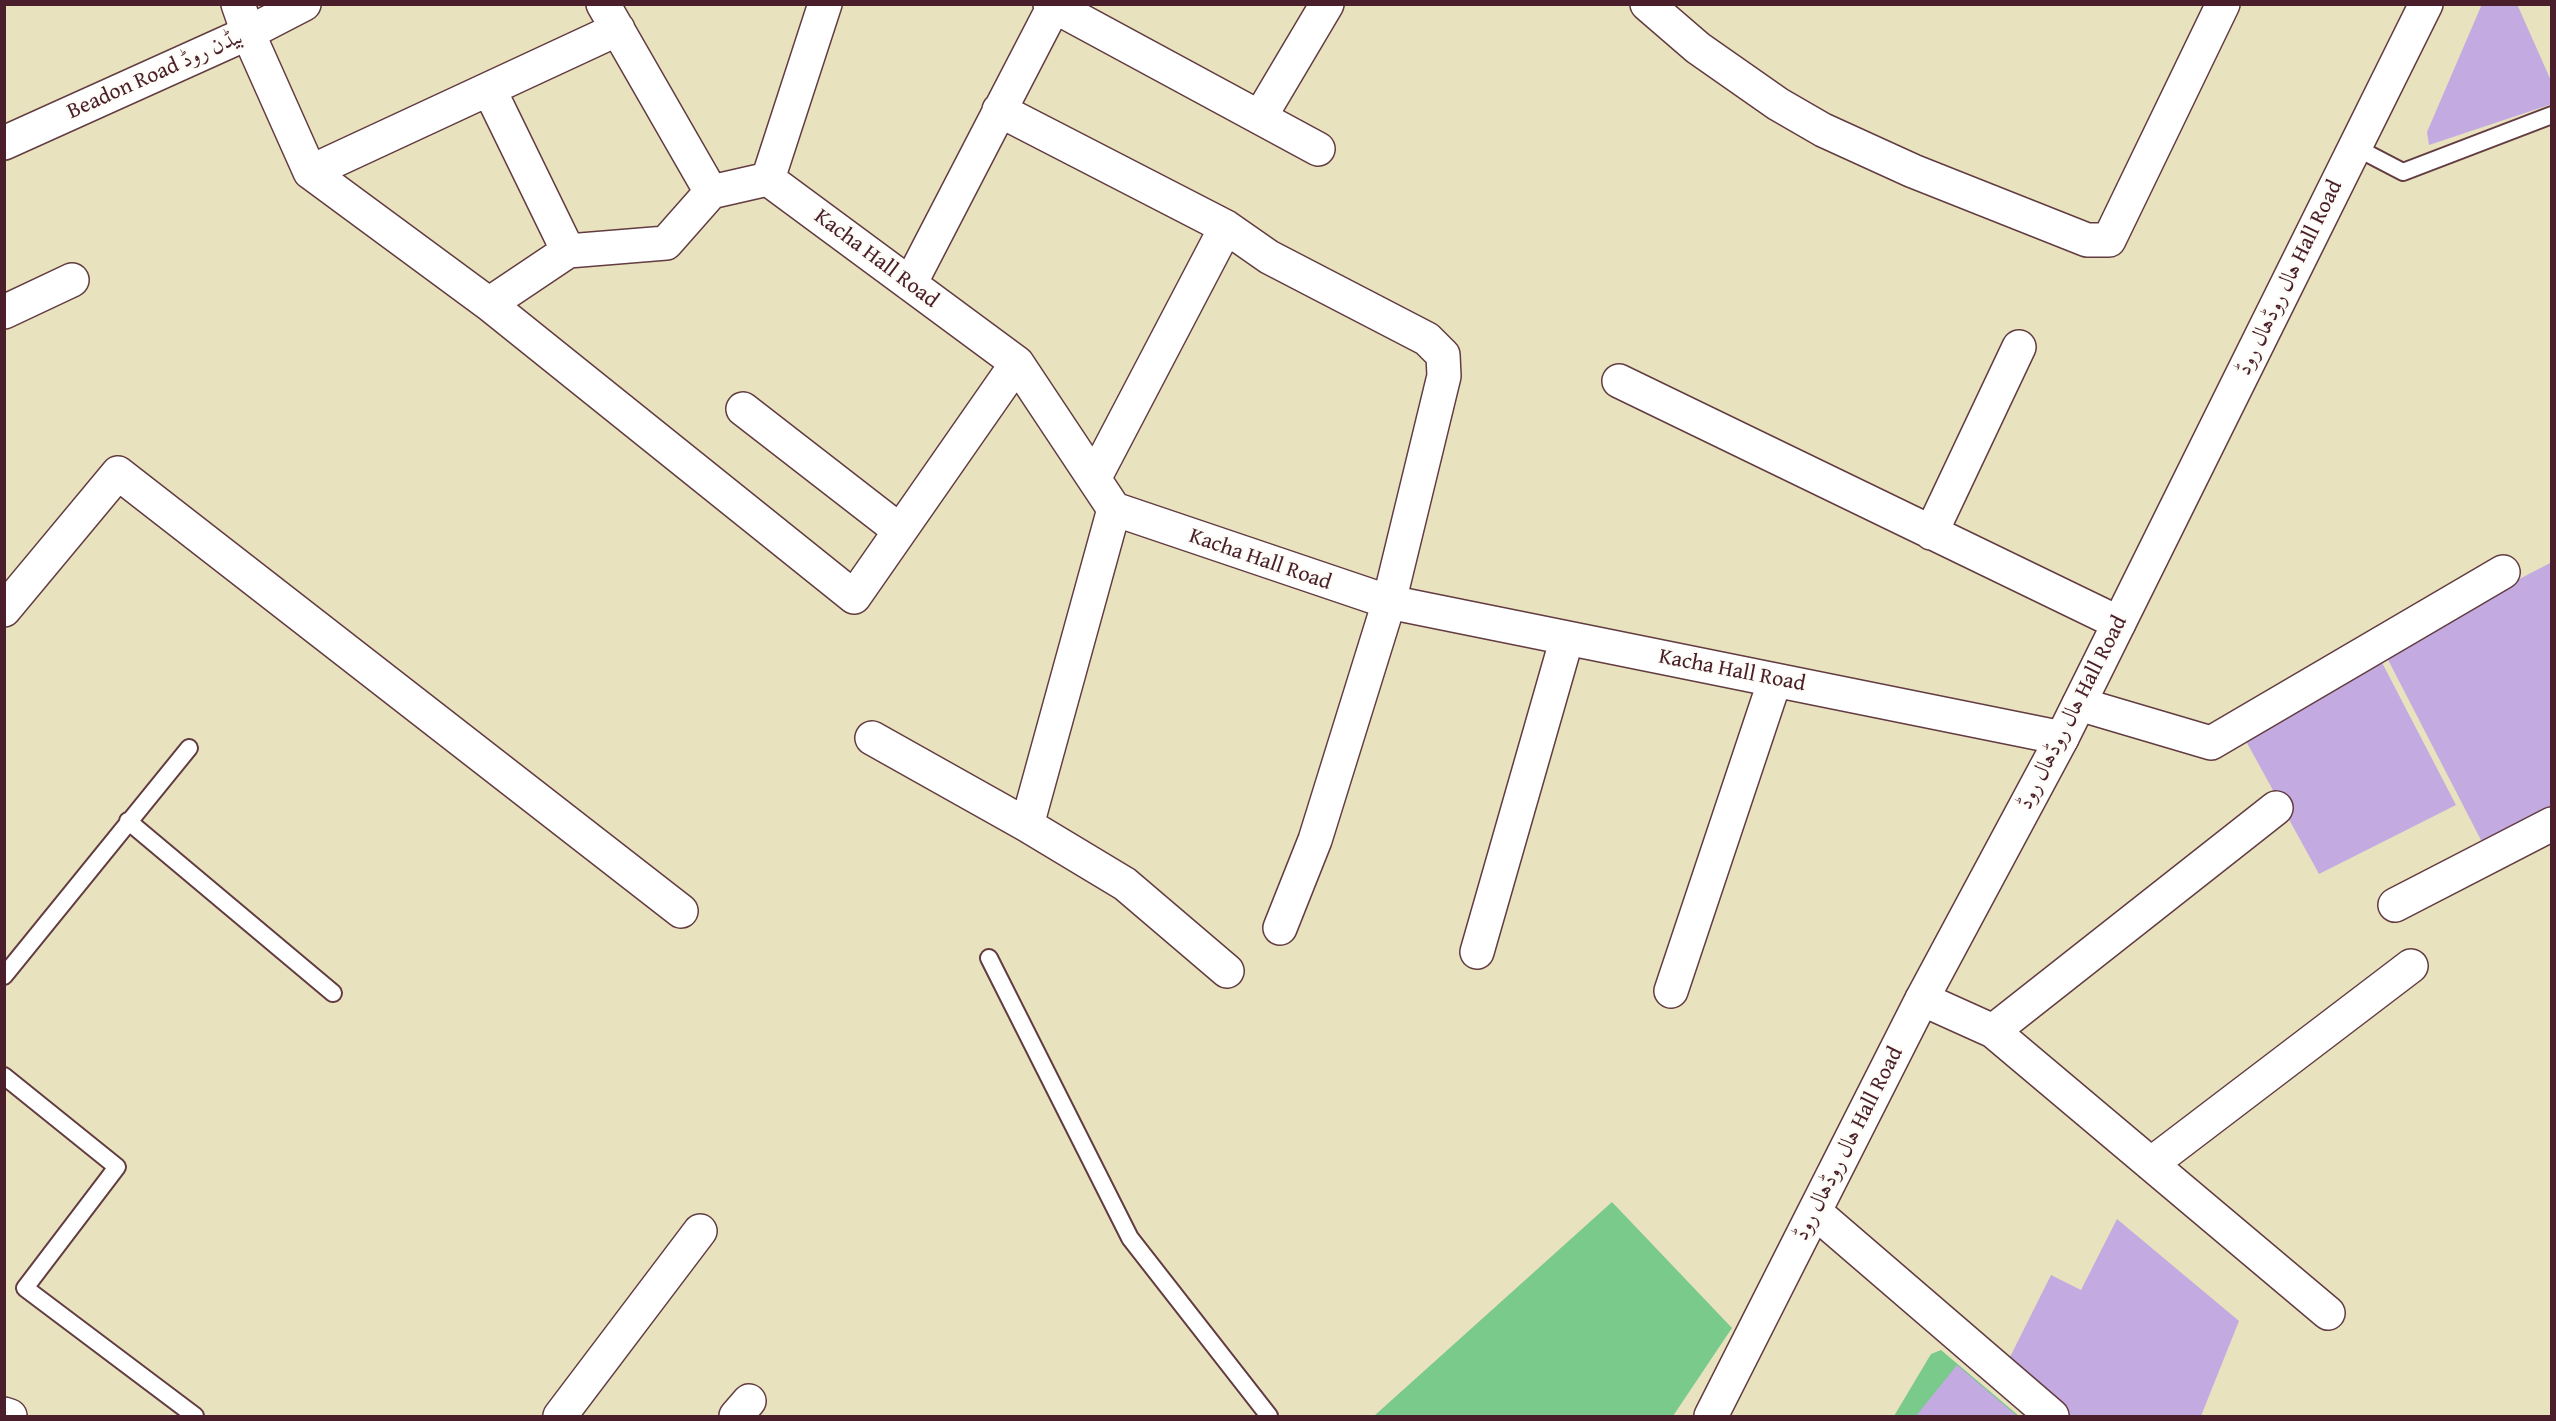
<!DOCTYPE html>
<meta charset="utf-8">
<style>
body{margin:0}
#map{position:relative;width:2556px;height:1421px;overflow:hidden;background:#e9e2bf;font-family:"Gentium Book Plus",serif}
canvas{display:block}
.frame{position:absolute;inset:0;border:6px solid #4a1f2b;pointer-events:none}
</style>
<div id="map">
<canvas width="2556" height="1421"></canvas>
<div class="frame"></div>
</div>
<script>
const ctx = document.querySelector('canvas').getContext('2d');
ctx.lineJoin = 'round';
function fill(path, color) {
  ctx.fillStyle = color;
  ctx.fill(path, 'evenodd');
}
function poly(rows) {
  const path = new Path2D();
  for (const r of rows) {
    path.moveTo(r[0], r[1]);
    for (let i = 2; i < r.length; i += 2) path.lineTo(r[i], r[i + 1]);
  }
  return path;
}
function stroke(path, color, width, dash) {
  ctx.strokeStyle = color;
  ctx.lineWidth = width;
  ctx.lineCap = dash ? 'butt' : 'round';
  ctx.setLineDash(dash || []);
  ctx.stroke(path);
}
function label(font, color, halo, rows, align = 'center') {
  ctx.font = font + ' "Gentium Book Plus",Amiri,serif';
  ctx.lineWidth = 4.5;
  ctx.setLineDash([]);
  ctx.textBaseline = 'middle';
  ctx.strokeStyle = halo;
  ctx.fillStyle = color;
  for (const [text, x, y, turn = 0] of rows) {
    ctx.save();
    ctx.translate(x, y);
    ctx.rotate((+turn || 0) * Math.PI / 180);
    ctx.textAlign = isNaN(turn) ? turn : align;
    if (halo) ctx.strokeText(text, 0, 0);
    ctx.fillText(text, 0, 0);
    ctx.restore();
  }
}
fill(poly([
 [1612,1202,1732,1328,1673,1416,1374,1416],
 [1941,1350,2019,1416,1894,1416,1931,1354]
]), '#7aca8b');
fill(poly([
 [2482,4,2517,4,2552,83,2552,104,2429,145,2427,132],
 [2552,562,2552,806,2482,842,2383,650],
 [2377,653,2456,805,2319,874,2241,732],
 [2117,1219,2239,1321,2201,1416,2062,1416,2005,1367,2051,1275,2081,1290],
 [1957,1365,2017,1416,1916,1416]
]), '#c3aae1');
const lane = poly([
 [2355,147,2403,172,2552,115],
 [128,821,333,993],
 [989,958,1130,1238,1269,1416],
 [4,976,189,748],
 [4,1076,117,1167,25,1288,195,1416]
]);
const street = poly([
 [238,4,248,33,310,172,489,304,568,251,666,243,711,192,768,179],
 [603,4,711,192],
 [825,4,768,179,1017,363,1114,509,1389,602,2062,738],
 [1050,4,1318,149],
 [1647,4,1698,48,1778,104,1823,130,1913,171,2087,240,2109,240,2223,4],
 [489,89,568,251],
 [999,110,1226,227,1269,257,1427,339,1443,355,1444,376,1389,602,1315,840,1280,928],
 [1260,117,1327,4],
 [310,172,618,29],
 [910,284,1055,4],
 [489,304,854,597,1017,363],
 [4,312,72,280],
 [1619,381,2119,623],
 [743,409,899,530],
 [1094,479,1226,227],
 [1931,533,2019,347],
 [4,610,118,473,681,911],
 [2079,704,2211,743,2503,572],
 [872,738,1027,825,1125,884,1227,971],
 [1027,825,1114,509],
 [2395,905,2552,824],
 [1477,952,1567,638],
 [1671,991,1775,680],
 [1922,999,1993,1031,2328,1313],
 [1993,1031,2276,808],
 [2151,1164,2411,966],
 [1815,1212,2052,1416],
 [560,1416,700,1231],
 [736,1416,749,1401]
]);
const secondary = poly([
 [4,143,248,33,304,4],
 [4,1414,10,1416],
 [1711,1416,1922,999,2062,738,2426,4]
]);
stroke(lane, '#623c41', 20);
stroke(street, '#623c41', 36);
stroke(secondary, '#623c41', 36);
stroke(lane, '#fff', 16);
stroke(street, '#fff', 33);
stroke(secondary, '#fff', 33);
label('22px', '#4a1f2b', '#fdfcf7', [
 ["Beadon Road بیڈن روڈ",155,75,-24],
 ["Kacha Hall Road",876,259,37],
 ["ہال روڈہال روڈ Hall Road",2290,278,-64],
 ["Kacha Hall Road",1260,560,19],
 ["Kacha Hall Road",1732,671,11],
 ["ہال روڈہال روڈ Hall Road",2073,713,-63],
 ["ہال روڈہال روڈ Hall Road",1849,1144,-63]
]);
</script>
